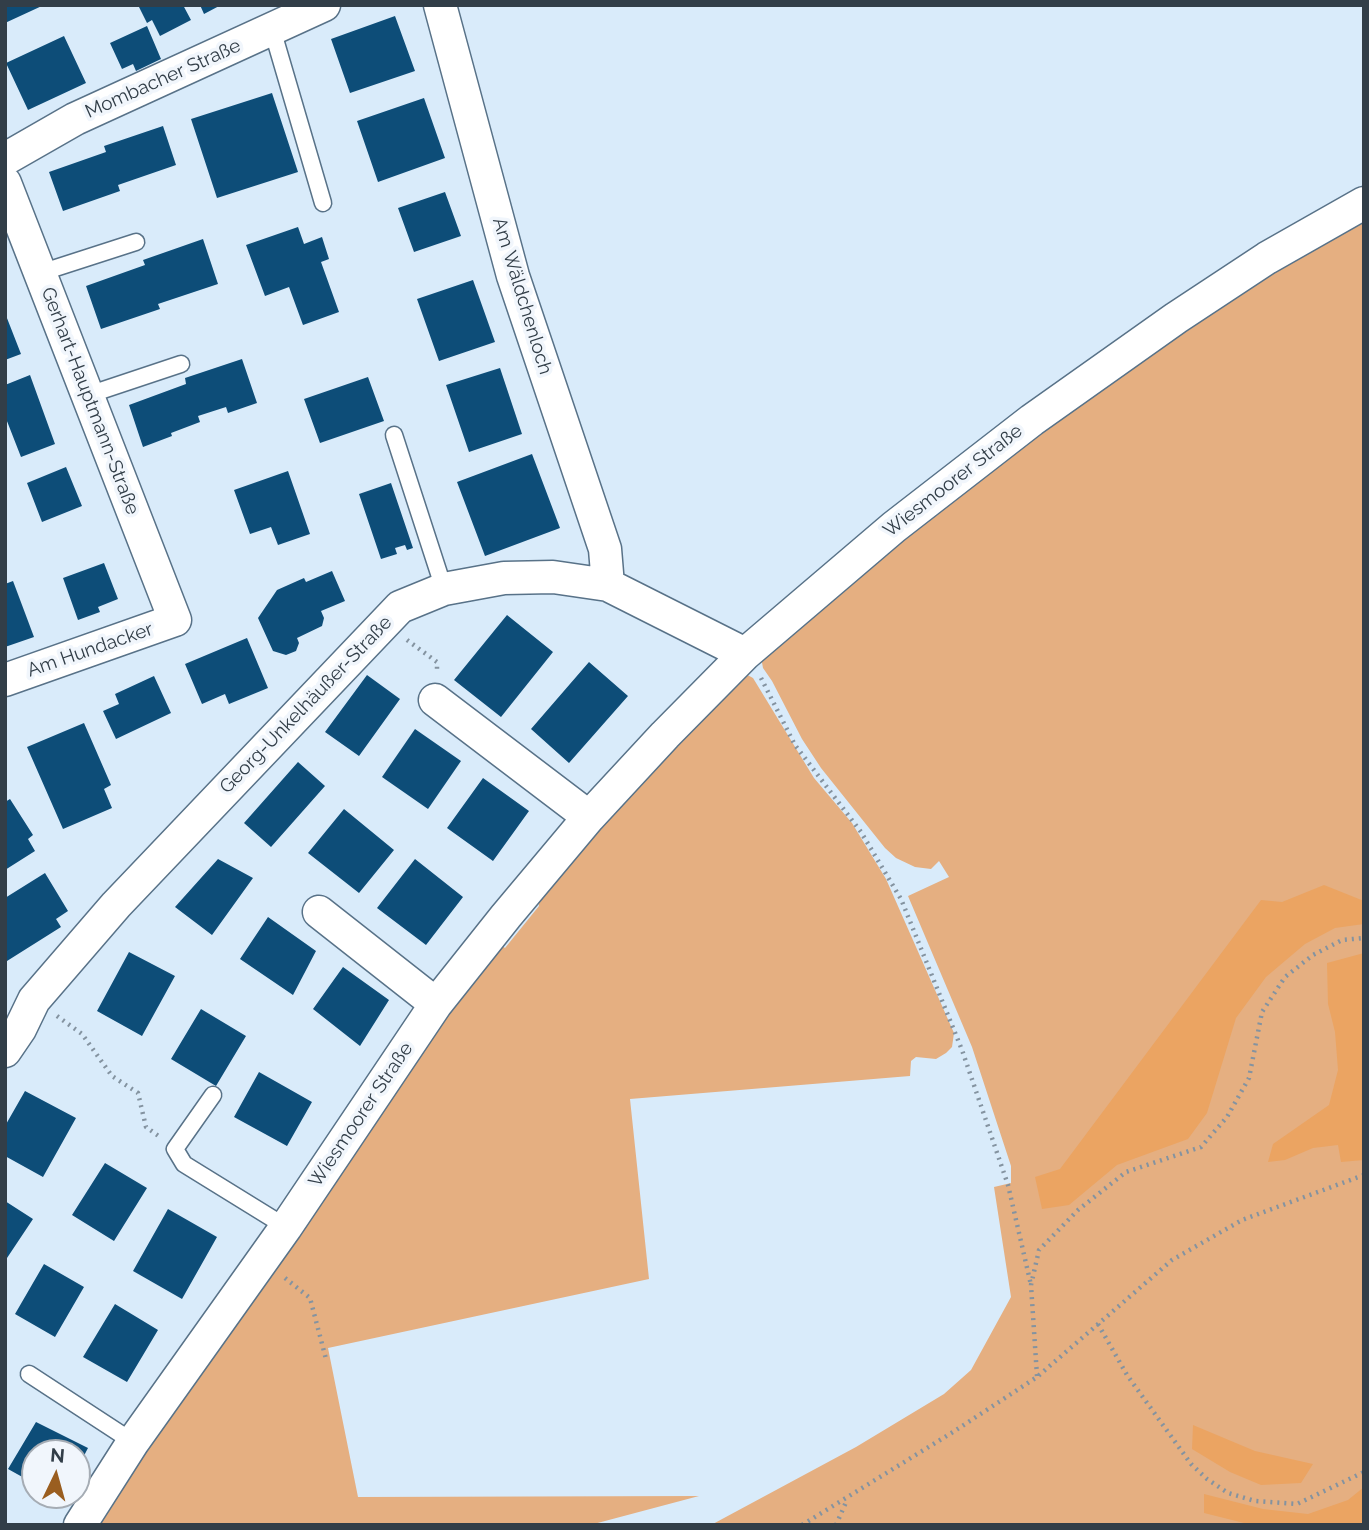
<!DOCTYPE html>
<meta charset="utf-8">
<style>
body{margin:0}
#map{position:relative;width:1369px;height:1530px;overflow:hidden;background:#d9ebfa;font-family:Raleway,sans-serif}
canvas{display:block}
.frame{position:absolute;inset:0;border:7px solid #323e48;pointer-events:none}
.north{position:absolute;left:21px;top:1439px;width:70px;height:70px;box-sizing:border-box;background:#f1f6fc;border:2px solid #a5acb4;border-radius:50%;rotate:5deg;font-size:19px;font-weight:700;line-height:28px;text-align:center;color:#323e48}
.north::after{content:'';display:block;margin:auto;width:24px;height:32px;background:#9a5e20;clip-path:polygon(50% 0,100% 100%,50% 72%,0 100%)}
</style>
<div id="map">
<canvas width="1369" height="1530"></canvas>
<div class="frame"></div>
<div class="north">N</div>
</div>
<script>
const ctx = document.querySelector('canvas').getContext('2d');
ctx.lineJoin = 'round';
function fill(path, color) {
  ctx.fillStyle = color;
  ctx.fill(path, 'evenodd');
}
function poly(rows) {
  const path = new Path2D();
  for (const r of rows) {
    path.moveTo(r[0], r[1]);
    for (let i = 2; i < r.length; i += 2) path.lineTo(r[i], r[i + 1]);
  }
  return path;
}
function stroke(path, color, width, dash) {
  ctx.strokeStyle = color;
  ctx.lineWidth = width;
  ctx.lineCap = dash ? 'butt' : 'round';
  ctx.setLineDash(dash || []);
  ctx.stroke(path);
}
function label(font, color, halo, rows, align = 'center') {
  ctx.font = font + ' Raleway,sans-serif';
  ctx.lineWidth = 7;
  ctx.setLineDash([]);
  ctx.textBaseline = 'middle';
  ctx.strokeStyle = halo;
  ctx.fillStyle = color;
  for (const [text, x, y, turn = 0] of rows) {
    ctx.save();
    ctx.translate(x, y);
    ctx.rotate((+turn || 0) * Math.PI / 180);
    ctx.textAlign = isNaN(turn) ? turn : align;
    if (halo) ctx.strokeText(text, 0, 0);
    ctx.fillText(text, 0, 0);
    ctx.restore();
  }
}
fill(poly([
 [1364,218,1364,1525,711,1525,856,1447,944,1394,971,1370,1011,1297,994,1187,1011,1183,1011,1166,972,1047,908,896,949,877,939,861,931,869,915,867,896,858,885,848,821,768,802,739,772,681,763,668,761,657,1058,409,1238,287],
 [742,672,753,678,814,778,852,823,886,879,954,1033,952,1047,946,1053,936,1059,916,1057,911,1061,910,1076,630,1099,649,1279,328,1348,358,1497,699,1496,590,1525,100,1525,113,1505,109,1501,496,941,505,948,539,906,536,888,716,707,711,701]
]), '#e5af81');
fill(poly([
 [1324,885,1364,901,1364,924,1335,928,1305,944,1266,977,1236,1018,1207,1113,1188,1139,1117,1165,1069,1205,1042,1209,1035,1177,1060,1169,1261,900,1282,902],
 [1364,953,1364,1160,1341,1162,1338,1145,1313,1148,1285,1160,1268,1162,1273,1144,1329,1105,1338,1070,1335,1032,1328,1004,1327,963],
 [1193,1425,1255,1451,1313,1464,1301,1483,1261,1485,1230,1472,1192,1449],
 [1364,1487,1364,1525,1252,1525,1204,1513,1204,1494,1263,1509,1308,1514,1348,1500]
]), '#eba462');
fill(poly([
 [5,5,44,5,5,23],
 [138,5,183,5,191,20,160,36,152,20,147,23],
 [200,5,221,5,204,14],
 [395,16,415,71,350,93,331,39],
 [147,26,161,59,136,71,133,64,122,69,110,43],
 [64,36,86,83,28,110,6,63],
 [272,93,298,172,217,198,191,119],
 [424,98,445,158,378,182,357,121],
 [163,126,176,165,118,185,120,191,63,211,49,172,106,152,104,146],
 [445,192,461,236,414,252,398,208],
 [298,227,304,244,322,237,329,259,321,262,339,312,303,325,289,287,265,296,246,245],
 [203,239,218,284,158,304,160,309,101,329,86,286,145,265,143,260],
 [473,280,495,342,439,361,417,299],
 [5,313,21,354,5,360],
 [242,359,257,403,228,413,226,407,198,416,200,422,171,433,172,436,143,447,129,405,186,384,185,378],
 [500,368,522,434,469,452,446,385],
 [30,375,55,444,21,457,5,416,5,385],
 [368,377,384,421,320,443,304,399],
 [532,454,560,528,485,556,457,482],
 [66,467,82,506,42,522,27,483],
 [288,471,310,534,278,545,271,527,250,534,234,490],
 [391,483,413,548,407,550,405,545,395,548,397,554,381,559,359,494],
 [104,563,118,599,98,607,100,612,78,620,63,578],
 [332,571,345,601,321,611,324,618,322,626,297,638,299,643,296,651,286,655,273,651,258,618,277,590,304,578,306,582],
 [13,581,34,637,5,647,5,584],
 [507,615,553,652,501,717,454,680],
 [247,638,268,688,229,704,225,694,202,704,185,664],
 [589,662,628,696,569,763,531,729],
 [367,675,400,699,359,756,325,732],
 [154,676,171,713,116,739,103,711,119,704,115,694],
 [84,723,111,785,104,789,112,808,63,829,27,747],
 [415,729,461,761,428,809,382,777],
 [298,762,325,786,271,847,244,823],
 [483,778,529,811,493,861,447,828],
 [10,799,33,835,28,839,35,851,5,870,5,802],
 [344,809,394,850,359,893,308,853],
 [218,859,253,878,212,935,175,907],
 [415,859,463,897,426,945,377,908],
 [45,873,68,911,56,919,61,927,7,961,5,898],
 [268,917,316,951,293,995,240,959],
 [129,952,175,976,142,1036,97,1011],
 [343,967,389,1000,360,1046,313,1009],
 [201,1009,246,1036,216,1086,171,1059],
 [259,1072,312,1102,287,1146,234,1117],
 [25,1091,76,1118,43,1177,5,1156,5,1126],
 [105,1163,147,1188,114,1241,72,1215],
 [5,1201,33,1219,5,1261],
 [168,1209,217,1237,182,1299,133,1271],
 [44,1264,84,1287,55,1337,15,1314],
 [115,1304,158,1330,127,1382,83,1357],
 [36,1422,88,1448,77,1469,77,1453,35,1453,35,1484,8,1469]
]), '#0d4d78');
const service = poly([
 [272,29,323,203],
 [40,273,136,242],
 [88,395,181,364],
 [394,435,444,589],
 [213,1095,175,1149,184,1164,286,1227],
 [29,1374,133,1442]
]);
const minor = poly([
 [440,5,513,276,605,549,608,585],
 [5,159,75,119,324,5],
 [5,183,175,620,5,680],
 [435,700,589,817],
 [319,912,436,1004],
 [5,1051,20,1029,34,1000,116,905,400,607,444,589,504,578,553,577,608,585,745,654],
 [80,1525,133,1442,286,1227,436,1004,506,916,589,817,665,735,745,654,894,527,1032,420,1176,318,1267,258,1364,203]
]);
stroke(service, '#587288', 19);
stroke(minor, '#587288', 35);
stroke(poly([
 [407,640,437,662,437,672],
 [761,678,795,745,861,832,901,899,962,1050,1008,1185,1031,1285],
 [57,1016,82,1034,112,1076,138,1093,146,1127,160,1137],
 [285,1278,310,1298,326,1359],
 [1098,1324,1127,1375,1191,1464,1207,1479,1228,1493,1255,1501,1297,1504,1364,1472],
 [1037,1376,1031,1285,1039,1250,1078,1210,1126,1172,1201,1147,1227,1117,1249,1078,1262,1012,1285,977,1313,955,1342,940,1364,938],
 [802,1525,953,1432,1037,1377,1172,1260,1242,1220,1364,1175],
 [836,1525,847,1500]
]), '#8493a0', 4.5, [2, 5]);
stroke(service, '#fff', 16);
stroke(minor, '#fff', 32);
label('19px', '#323e48', '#f1f6fc', [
 ["Mombacher Straße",163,79,-24],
 ["Am Wäldchenloch",522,296,73],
 ["Gerhart-Hauptmann-Straße",90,401,69],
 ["Wiesmoorer Straße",953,481,-38],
 ["Am Hundacker",90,650,-19],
 ["Georg-Unkelhäußer-Straße",306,705,-46],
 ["Wiesmoorer Straße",361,1115,-56]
]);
</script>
